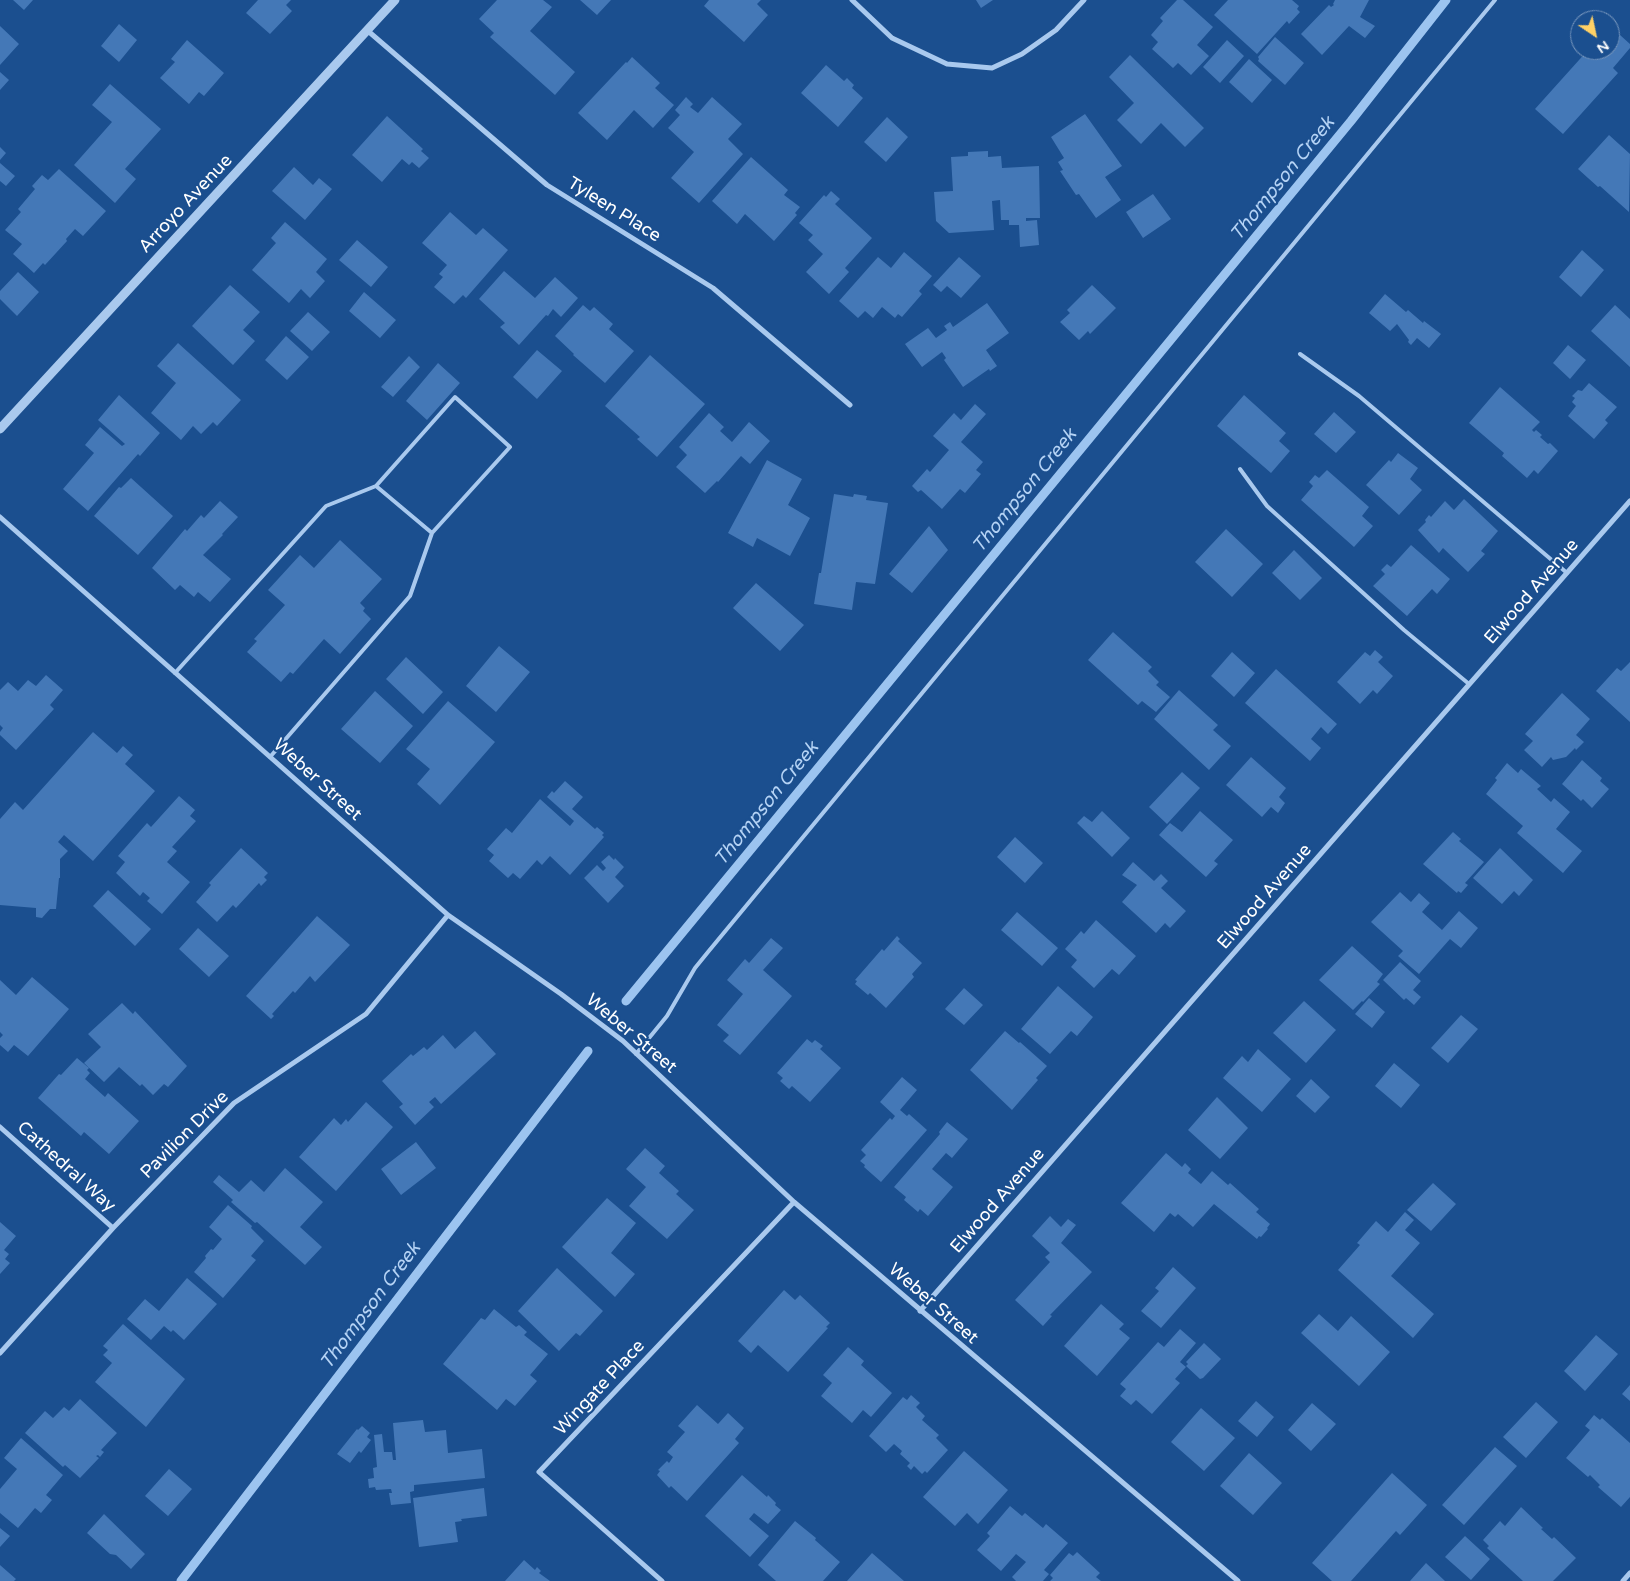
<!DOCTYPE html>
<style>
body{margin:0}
#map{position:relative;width:1630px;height:1581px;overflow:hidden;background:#1b4f8f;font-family:"Varela Round",sans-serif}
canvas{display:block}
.north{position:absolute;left:1570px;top:10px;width:50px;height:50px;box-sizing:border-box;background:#1b4f8f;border:1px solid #7695bc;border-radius:50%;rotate:146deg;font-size:14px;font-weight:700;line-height:20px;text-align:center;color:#fff}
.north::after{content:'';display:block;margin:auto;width:18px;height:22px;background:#ffd166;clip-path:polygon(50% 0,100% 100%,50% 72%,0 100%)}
</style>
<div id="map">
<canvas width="1630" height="1581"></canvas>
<div class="north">N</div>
</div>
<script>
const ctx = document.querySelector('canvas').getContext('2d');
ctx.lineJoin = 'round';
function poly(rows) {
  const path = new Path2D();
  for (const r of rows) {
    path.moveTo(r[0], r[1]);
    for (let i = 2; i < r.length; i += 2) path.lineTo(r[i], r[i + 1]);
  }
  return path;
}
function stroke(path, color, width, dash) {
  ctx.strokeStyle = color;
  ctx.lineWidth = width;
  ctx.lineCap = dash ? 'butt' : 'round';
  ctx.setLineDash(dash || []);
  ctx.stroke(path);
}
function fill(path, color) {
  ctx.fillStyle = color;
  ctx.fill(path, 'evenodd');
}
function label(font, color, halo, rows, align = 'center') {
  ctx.font = font + ' "Varela Round",sans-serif';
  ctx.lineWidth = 4.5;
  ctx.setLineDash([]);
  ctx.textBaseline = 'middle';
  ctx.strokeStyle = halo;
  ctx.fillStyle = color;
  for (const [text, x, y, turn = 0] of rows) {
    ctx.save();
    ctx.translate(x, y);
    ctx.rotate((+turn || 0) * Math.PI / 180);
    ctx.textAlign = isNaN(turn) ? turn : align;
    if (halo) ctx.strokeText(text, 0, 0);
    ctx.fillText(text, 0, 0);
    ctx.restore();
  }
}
stroke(poly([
 [626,1001,1351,121,1446,0],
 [181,1581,588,1051]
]), '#9cc4f0', 9);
fill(poly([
 [13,0,33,0,24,10],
 [258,0,291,0,286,5,292,11,270,34,246,13],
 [497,0,543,0,552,7,530,31,575,72,555,95,490,37,494,33,479,19],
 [580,0,611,0,597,15],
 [709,0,761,0,757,4,768,15,744,42,704,6],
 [976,0,993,0,981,8],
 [1177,0,1183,0,1213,27,1197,45,1209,56,1191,75,1178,63,1173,68,1152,49,1158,42,1151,35,1163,21,1160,18],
 [1228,0,1292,0,1299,6,1297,9,1300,12,1289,24,1287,21,1257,54,1214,15],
 [1335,0,1369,0,1360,17,1375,26,1365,38,1349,26,1322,55,1301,34,1329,5,1331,7,1334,5,1333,4],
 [119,24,137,40,119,62,101,46],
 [0,26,19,44,0,65],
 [1610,26,1630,44,1630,48,1613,68,1618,73,1563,134,1535,109,1588,50,1610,50],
 [1275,37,1304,63,1285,85,1258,61,1259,59,1258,57],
 [187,40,224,73,204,96,199,92,189,104,160,78,175,62,171,59],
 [1227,40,1244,56,1220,83,1203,67],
 [1130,55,1204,128,1185,147,1161,123,1141,144,1117,120,1134,103,1109,77],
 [632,57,660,83,655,88,674,105,653,128,634,110,607,140,578,113,626,62,627,63],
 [1249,59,1272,80,1252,103,1229,82],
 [826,65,844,81,847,78,854,85,852,88,863,98,838,127,801,93],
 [0,72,9,80,0,90],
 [110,84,161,129,125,169,136,179,115,203,74,165,112,122,92,105],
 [686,97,693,104,690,107,698,113,712,97,742,124,728,139,743,154,699,203,671,178,694,152,668,128,680,115,675,110],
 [1085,114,1122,166,1105,177,1121,200,1096,218,1079,194,1076,195,1060,171,1063,170,1058,162,1064,158,1051,137],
 [387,116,423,149,421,151,429,158,419,168,412,162,409,165,402,159,382,182,352,155],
 [887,117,908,137,886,162,864,142],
 [1609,135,1630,154,1629,212,1600,186,1598,187,1578,169],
 [0,147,6,153,0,160],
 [988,151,988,157,1001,156,1002,168,1039,166,1040,218,1026,218,1026,221,1037,220,1039,245,1020,247,1019,225,1009,225,1009,220,1001,220,1000,200,992,201,994,230,949,233,936,221,934,192,953,191,951,157,968,156,968,152],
 [751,157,788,190,784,195,800,207,795,213,797,215,774,241,745,214,737,224,712,201],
 [0,163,15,176,6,186,0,181],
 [294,167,313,185,319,178,332,189,305,220,272,191],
 [59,169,106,211,83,236,75,229,66,239,67,241,45,265,43,263,34,273,13,254,22,244,5,230,21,212,18,209,35,189,32,186,42,175,48,180],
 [831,191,840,199,835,204,872,238,845,268,849,272,829,294,806,272,823,254,808,240,813,235,799,223,824,195,826,197],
 [1153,194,1171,219,1143,238,1126,212],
 [450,212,476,235,483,228,508,250,466,298,463,295,454,304,434,287,443,277,439,274,447,265,422,243],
 [285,222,327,259,316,272,325,281,310,298,301,289,289,303,252,270,276,243,271,238],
 [357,240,388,267,371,287,339,260],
 [1582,250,1604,270,1581,297,1559,277],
 [904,252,932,276,919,291,922,294,902,317,898,314,895,318,882,307,873,318,865,311,858,318,839,301,878,257,891,268],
 [959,257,981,276,961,298,947,286,941,292,933,285],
 [504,271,535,298,555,277,578,298,561,317,553,309,548,316,546,315,519,345,500,327,505,323,479,299],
 [18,272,39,292,17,316,0,299,0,291],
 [230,285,260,312,243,330,255,341,233,365,192,326],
 [1092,285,1116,308,1090,334,1088,331,1079,340,1060,322,1070,313,1067,310],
 [364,292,396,320,380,338,349,311],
 [1385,294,1406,312,1408,310,1423,323,1424,321,1441,334,1429,348,1417,338,1411,345,1408,342,1409,340,1397,324,1390,331,1369,313],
 [987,303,1009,333,986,350,997,366,990,371,989,369,963,387,944,360,946,358,942,352,922,367,905,344,928,328,936,338,947,330,944,326,950,322,953,327],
 [583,305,590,311,594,307,613,324,609,329,634,351,605,383,573,355,574,354,555,336],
 [1615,305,1630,319,1630,367,1591,331],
 [308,312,330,332,312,351,290,331],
 [286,336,309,357,287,380,265,360],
 [178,343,241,400,217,426,213,422,201,434,193,426,181,440,151,413,176,383,157,366],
 [1568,345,1586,360,1570,379,1553,363],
 [537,350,562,371,537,399,513,377],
 [650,355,705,404,657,457,637,439,640,437,605,406],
 [409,356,420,367,393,397,381,387],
 [438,363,460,383,427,420,406,401],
 [1589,383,1617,407,1605,420,1608,423,1594,439,1568,416,1576,406,1572,402,1575,398,1572,396,1578,390,1582,391],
 [1500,387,1540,422,1532,430,1534,432,1536,430,1542,435,1540,437,1548,444,1550,443,1558,451,1538,474,1534,470,1527,478,1502,456,1504,453,1469,423],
 [119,395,160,433,140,456,138,454,88,511,63,489,94,453,85,445,100,427,122,446,125,444,98,420],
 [1244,395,1286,433,1279,441,1290,451,1271,473,1217,426],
 [975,404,986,414,961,442,983,462,976,470,981,474,965,493,960,489,942,509,921,490,918,492,912,486,927,469,930,472,949,450,933,436,954,413,961,420],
 [1334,412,1356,432,1336,453,1314,434],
 [709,413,724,427,720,431,732,442,749,422,770,441,750,464,741,456,718,482,717,481,705,493,676,467,687,455,679,447],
 [1398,453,1418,468,1410,479,1422,490,1399,515,1366,485,1389,460,1391,462],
 [767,460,802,479,788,505,810,518,790,556,757,538,753,547,728,533],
 [1327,470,1369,507,1362,516,1373,526,1354,547,1301,500,1313,486,1309,482,1315,475,1319,478],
 [131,478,173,516,138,555,94,516,119,487,121,488],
 [834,494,853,497,854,494,867,496,866,500,888,503,875,584,856,582,852,610,814,604,819,573,821,573],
 [1464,499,1498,531,1481,551,1485,554,1468,572,1443,548,1439,553,1418,530,1426,522,1425,520,1429,515,1431,517,1445,501,1454,510],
 [220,501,238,517,222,534,223,535,203,555,231,579,210,602,198,592,194,597,180,585,175,590,152,568,185,529,187,531,201,515,204,518],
 [929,526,948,550,912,593,889,574],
 [1226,529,1263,564,1232,597,1195,562],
 [340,540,382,579,360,603,365,608,363,611,371,619,340,654,324,639,293,674,290,672,281,682,247,652,257,641,254,639,285,605,268,590,300,555,314,568],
 [1411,545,1450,579,1437,594,1432,589,1407,616,1373,586,1385,574,1381,570,1387,564,1391,567],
 [1294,550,1322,578,1300,600,1272,573],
 [756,583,804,625,780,651,733,608],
 [1113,632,1152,667,1148,671,1159,682,1156,685,1170,697,1156,712,1142,701,1138,705,1088,660],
 [499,646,530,672,496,712,466,686],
 [1375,650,1383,657,1378,662,1393,676,1377,694,1373,690,1360,704,1337,682,1365,652,1370,656],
 [1232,652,1255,673,1234,697,1211,676],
 [406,657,443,692,423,714,386,679],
 [1630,662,1630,722,1596,691,1617,668,1621,671],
 [1276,669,1337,724,1328,734,1321,727,1311,739,1321,748,1310,761,1245,703],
 [46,675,63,690,50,705,54,709,16,750,0,735,0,732,3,728,0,725,0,690,8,682,18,691,28,680,36,686],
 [1179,690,1218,725,1213,730,1231,746,1209,770,1154,719],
 [375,691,413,726,380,763,341,729],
 [1562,693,1590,719,1576,735,1584,742,1576,750,1575,748,1566,757,1553,760,1551,757,1542,767,1524,750,1533,741,1525,734],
 [448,701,495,742,440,805,417,784,430,769,406,749],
 [93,732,117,753,123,746,133,755,125,764,155,791,93,861,64,835,58,842,68,851,60,859,60,878,59,878,56,909,50,909,42,918,36,917,36,908,0,905,0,819,15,802,23,810],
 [1251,757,1286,788,1279,797,1285,803,1278,813,1271,807,1262,817,1226,785],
 [1582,760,1602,778,1600,781,1609,789,1592,808,1583,799,1581,801,1562,784],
 [1507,763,1518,773,1521,769,1541,786,1537,789,1551,802,1554,798,1570,812,1556,829,1582,851,1563,873,1517,833,1523,826,1486,794,1497,780,1495,778],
 [1182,772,1200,788,1167,824,1149,807],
 [565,781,583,797,572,809,595,829,597,827,604,833,602,835,604,837,570,875,550,856,542,865,537,860,520,879,513,873,508,878,489,861,494,855,487,849,506,828,512,833,540,799,570,826,574,821,547,797,552,791,554,793],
 [179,796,195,810,190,816,196,821,172,847,177,851,167,862,190,882,162,914,147,901,150,898,143,892,140,896,116,873,125,862,118,856,147,823,151,827],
 [1102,811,1130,838,1112,857,1077,823,1084,816,1092,822],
 [1200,811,1233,840,1214,861,1218,864,1206,877,1159,835,1170,823,1182,832],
 [1453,832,1461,839,1459,841,1484,862,1465,883,1468,885,1461,893,1458,891,1457,893,1423,864],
 [1015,837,1043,863,1025,883,997,857],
 [241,848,268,873,264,877,267,880,261,886,259,883,236,908,233,905,217,922,196,902,211,885,209,883],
 [1500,848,1533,880,1519,896,1514,891,1502,904,1473,878],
 [609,855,614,860,615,858,624,867,615,877,624,886,608,903,584,878,597,865,603,871,606,868,601,862],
 [1133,862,1154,881,1161,874,1168,881,1161,888,1186,911,1170,928,1165,923,1156,933,1122,902,1137,885,1122,875],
 [108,890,151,929,135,946,93,906],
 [1400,892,1411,902,1419,893,1430,903,1422,912,1442,930,1459,911,1478,928,1461,948,1450,939,1419,974,1398,956,1403,951,1371,922],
 [1017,912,1058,948,1042,966,1001,930],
 [317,916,350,945,315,982,310,976,295,993,293,991,272,1014,274,1016,271,1019,246,996],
 [1096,920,1136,956,1119,975,1112,969,1094,988,1071,967,1077,960,1065,949,1081,931,1084,934],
 [198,928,229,956,209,977,179,949],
 [897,936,900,939,898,941,922,963,912,974,914,977,886,1008,870,993,868,995,855,984,857,981,855,980,882,949,884,951],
 [771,938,783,948,763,970,792,996,740,1055,723,1041,729,1035,717,1025,743,994,727,980,745,959,749,963],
 [1352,946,1383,974,1377,982,1380,984,1363,1002,1362,1001,1353,1010,1319,980],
 [1400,962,1421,981,1413,990,1421,997,1414,1005,1406,998,1404,1000,1383,980],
 [32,977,69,1009,28,1056,14,1045,8,1052,0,1045,0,1038,3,1035,0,1032,0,980,16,995],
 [1058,986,1093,1017,1077,1036,1071,1031,1050,1054,1021,1029],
 [964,988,983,1005,964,1025,945,1009],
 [1369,998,1385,1012,1372,1028,1355,1014],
 [1304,1001,1336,1030,1306,1063,1273,1033],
 [122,1003,133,1014,135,1011,187,1066,168,1087,164,1084,153,1095,142,1084,140,1086,119,1067,104,1082,84,1063,101,1047,88,1034],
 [1461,1015,1478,1029,1448,1063,1431,1048],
 [475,1031,496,1054,441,1104,435,1097,429,1102,434,1107,415,1125,399,1107,403,1104,382,1081,411,1054,413,1056,424,1047,427,1050,443,1035,455,1049],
 [1005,1031,1019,1043,1020,1042,1047,1066,1036,1078,1038,1080,1012,1110,970,1070],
 [807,1039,812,1043,815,1040,823,1046,820,1049,841,1068,810,1102,792,1086,789,1089,780,1081,783,1078,777,1073],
 [1258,1049,1291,1079,1262,1112,1223,1078,1242,1056,1248,1062],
 [77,1058,89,1068,87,1070,90,1073,85,1079,105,1097,108,1093,139,1121,109,1154,84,1132,81,1136,38,1098,59,1074,61,1075],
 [1394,1063,1420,1085,1401,1108,1375,1086],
 [902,1077,917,1090,900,1110,907,1116,909,1114,927,1130,881,1182,864,1167,865,1165,860,1161,866,1155,861,1150,890,1118,892,1120,895,1116,880,1102],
 [1311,1079,1330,1097,1315,1113,1296,1096],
 [1217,1097,1248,1128,1220,1159,1188,1130],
 [366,1102,393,1127,336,1191,299,1157,334,1118,341,1125,346,1119,348,1122],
 [947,1122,968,1139,952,1158,946,1153,932,1169,953,1187,928,1216,920,1209,918,1212,904,1200,906,1197,894,1187,940,1134,939,1132],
 [416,1142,436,1168,401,1195,381,1169],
 [645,1148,665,1166,659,1173,679,1191,676,1194,694,1210,667,1239,629,1206,646,1187,626,1169],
 [1166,1153,1182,1167,1185,1163,1191,1169,1188,1173,1201,1184,1212,1171,1228,1185,1230,1183,1259,1209,1256,1212,1270,1224,1267,1228,1268,1229,1261,1237,1259,1236,1257,1239,1214,1204,1193,1227,1178,1214,1175,1217,1170,1213,1154,1232,1121,1203],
 [285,1168,323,1202,300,1227,322,1247,305,1265,257,1222,255,1223,231,1202,233,1200,213,1182,219,1175,239,1192,251,1180,264,1192],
 [1433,1183,1456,1204,1431,1231,1407,1210],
 [607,1198,636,1223,611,1253,635,1274,615,1297,562,1247],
 [228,1205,252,1226,251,1228,264,1241,251,1256,256,1260,223,1298,194,1272,206,1258,205,1256,211,1249,213,1250,222,1239,209,1227],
 [1405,1212,1414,1220,1405,1230,1420,1243,1391,1276,1434,1314,1413,1338,1338,1270,1360,1245,1357,1243,1376,1221,1388,1232],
 [1050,1216,1061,1227,1068,1219,1076,1225,1061,1243,1092,1272,1050,1315,1052,1316,1043,1326,1015,1300,1050,1262,1045,1257,1050,1253,1032,1236],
 [0,1222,16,1236,4,1250,9,1254,5,1259,10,1263,0,1274],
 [1173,1267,1196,1288,1161,1328,1141,1311,1159,1291,1155,1288],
 [557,1268,603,1311,580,1336,576,1333,559,1351,518,1311],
 [187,1278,217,1304,184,1340,173,1330,171,1332,164,1326,151,1340,127,1319,145,1299,159,1311],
 [784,1290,795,1300,800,1295,830,1323,826,1327,828,1328,788,1372,758,1345,751,1353,738,1341],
 [1101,1304,1124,1324,1119,1329,1130,1338,1097,1376,1064,1346],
 [494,1309,516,1327,519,1325,527,1332,524,1335,548,1354,530,1375,537,1381,515,1406,506,1399,497,1410,443,1364,481,1318,485,1320],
 [1319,1314,1338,1331,1351,1316,1390,1352,1359,1386,1301,1333],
 [123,1324,185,1379,146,1427,95,1382,112,1363,103,1355,108,1350,103,1346],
 [1180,1329,1196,1343,1180,1362,1186,1367,1175,1379,1180,1383,1152,1414,1136,1400,1131,1405,1120,1396,1126,1389,1120,1384,1158,1342,1164,1347],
 [1596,1335,1618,1354,1585,1391,1564,1371],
 [1204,1343,1221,1359,1203,1378,1200,1379,1186,1366,1188,1364,1186,1362],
 [848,1347,864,1361,861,1365,892,1393,871,1417,863,1410,852,1423,821,1396,832,1383,823,1375],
 [1630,1385,1630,1401,1622,1394],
 [911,1395,920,1403,916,1407,925,1416,922,1420,939,1435,936,1438,948,1450,927,1473,925,1471,922,1474,914,1466,911,1470,907,1466,910,1463,900,1454,902,1451,894,1444,886,1452,869,1436,903,1397,907,1400],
 [80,1399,117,1433,101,1450,104,1452,100,1457,98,1455,96,1456,99,1458,80,1478,65,1465,63,1467,25,1433,45,1411,53,1418,64,1407,69,1411],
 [1256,1401,1274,1417,1257,1437,1238,1421],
 [1536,1402,1558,1422,1526,1458,1503,1437],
 [1312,1403,1336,1424,1311,1451,1288,1430],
 [697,1405,718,1424,728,1413,744,1428,735,1439,739,1443,687,1501,671,1486,669,1488,657,1475,660,1471,658,1470,667,1461,669,1463,673,1457,667,1452,685,1432,678,1426],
 [1201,1408,1235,1438,1204,1471,1171,1442],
 [1594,1415,1600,1420,1602,1418,1630,1443,1630,1497,1621,1507,1598,1487,1600,1485,1590,1475,1588,1477,1566,1458,1590,1430,1585,1426],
 [423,1420,425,1432,446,1430,448,1453,482,1449,485,1478,414,1485,414,1491,410,1492,411,1503,391,1505,389,1493,392,1493,391,1489,376,1490,375,1487,369,1488,368,1479,374,1478,373,1468,377,1467,374,1435,382,1434,384,1452,392,1452,393,1460,396,1460,393,1423],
 [362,1426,370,1433,367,1437,371,1440,361,1453,359,1451,350,1463,337,1454,357,1429,358,1430],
 [21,1438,63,1475,46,1495,52,1500,41,1513,35,1508,18,1528,0,1513,0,1489,17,1469,4,1458],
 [1495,1447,1517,1466,1464,1525,1442,1505],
 [964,1451,1008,1490,978,1524,967,1513,955,1526,923,1497],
 [1249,1453,1282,1483,1253,1515,1220,1486],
 [169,1469,192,1489,168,1516,145,1496],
 [1392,1473,1427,1505,1400,1535,1396,1531,1351,1581,1332,1581,1312,1563],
 [742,1475,767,1497,768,1495,776,1503,775,1505,781,1510,768,1524,754,1513,749,1519,769,1536,750,1557,705,1516],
 [484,1488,487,1516,461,1519,462,1521,455,1522,458,1542,419,1547,413,1498],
 [1010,1506,1022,1516,1025,1513,1043,1528,1046,1524,1068,1543,1044,1570,1049,1574,1043,1581,1016,1581,1012,1577,1026,1562,1016,1554,1001,1571,977,1550,990,1536,987,1533],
 [1521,1507,1543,1528,1541,1529,1552,1539,1554,1537,1576,1558,1553,1581,1523,1581,1487,1548,1489,1546,1483,1540,1500,1521,1505,1526],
 [104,1514,145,1554,131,1569,116,1555,110,1554,87,1533],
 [795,1521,816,1538,815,1540,840,1562,823,1581,776,1581,758,1565],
 [0,1528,10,1536,0,1547],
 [1465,1536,1490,1559,1471,1580,1445,1557],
 [1077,1552,1100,1573,1096,1577,1101,1581,1050,1581,1053,1578,1050,1575,1069,1553,1073,1556],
 [872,1553,904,1581,847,1581],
 [524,1560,535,1570,537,1567,541,1571,539,1573,550,1581,505,1581],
 [1426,1563,1445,1581,1410,1581],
 [0,1565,16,1579,14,1581,0,1581]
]), '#4478b7');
stroke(poly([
 [1300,354,1359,396,1567,573],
 [1240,469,1267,506,1404,630,1469,684],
 [376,486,432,533],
 [175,673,326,506,376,486,455,397,510,447,432,533,410,596,270,757],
 [636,1054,667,1016,695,968,708,952,1495,0]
]), '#a9c9ee', 4);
stroke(poly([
 [852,0,892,38,947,64,992,68,1022,54,1056,30,1084,0],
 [368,31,547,185,713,288,850,405],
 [0,517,448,915,561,994,623,1041,794,1202,1238,1581],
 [0,1127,113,1228],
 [920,1311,1630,501],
 [0,1353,113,1228,234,1103,366,1014,448,915],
 [662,1581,539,1472,794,1202],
 [1623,1581,1630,1573]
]), '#a9c9ee', 5);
stroke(poly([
 [0,429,395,0]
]), '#a9c9ee', 9);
label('18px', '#fff', '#1b4f8f', [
 ["Arroyo Avenue",186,204,-47],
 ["Tyleen Place",614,210,32],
 ["Elwood Avenue",1532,592,-49],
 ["Weber Street",317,780,42],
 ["Elwood Avenue",1265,897,-49],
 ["Weber Street",631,1034,40],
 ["Pavilion Drive",185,1135,-45],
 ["Cathedral Way",66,1167,42],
 ["Elwood Avenue",998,1201,-49],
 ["Weber Street",933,1304,41],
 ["Wingate Place",600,1388,-47]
]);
label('italic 19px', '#b5d3f5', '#1b4f8f', [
 ["Thompson Creek",1283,179,-51],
 ["Thompson Creek",1025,491,-51],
 ["Thompson Creek",767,804,-51],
 ["Thompson Creek",371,1306,-53]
]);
</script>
